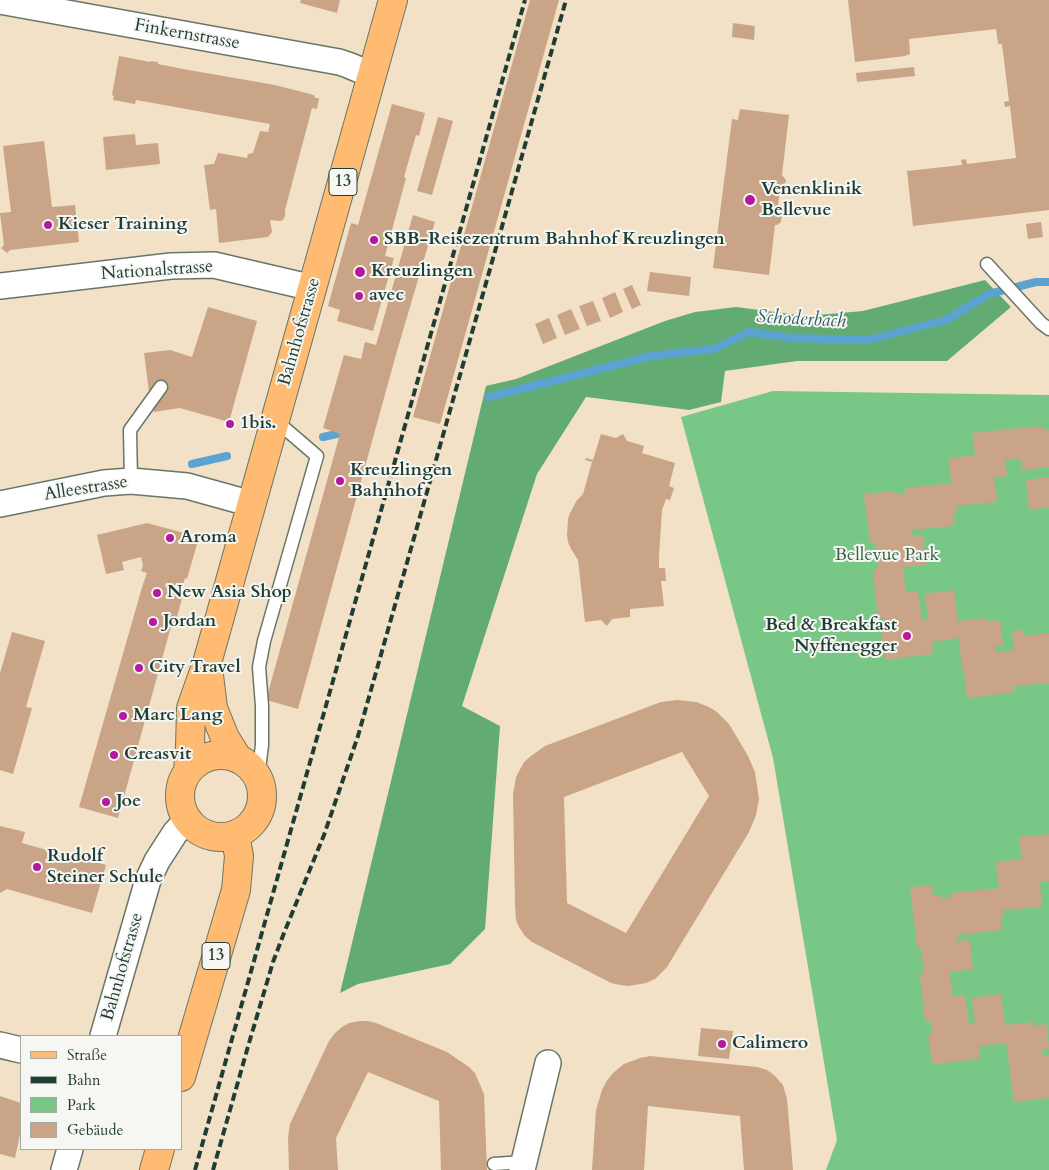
<!DOCTYPE html>
<meta charset="utf-8">
<style>
body{margin:0}
#map{position:relative;width:1049px;height:1170px;overflow:hidden;background:#f2e1c6;font-family:Cardo,serif}
canvas{display:block}
.legend{position:absolute;left:20px;top:1035px;width:162px;height:115px;box-sizing:border-box;background:#f6f6f2;border:1px solid #a0aca6;margin:0;padding:6px 9px;list-style:none;font-size:15px;color:#1f3d34}
.legend li{display:flex;align-items:center;gap:10px;height:25px}
.legend b{width:25px;border:1px solid #a0aca6}
</style>
<div id="map">
<canvas width="1049" height="1170"></canvas>
<ul class="legend">
<li><b style="height:6px;background:#febb71"></b>Straße</li>
<li><b style="height:6px;background:#1f3d34"></b>Bahn</li>
<li><b style="height:14px;background:#79c787"></b>Park</li>
<li><b style="height:14px;background:#c9a486"></b>Gebäude</li>
</ul>
</div>
<script>
const ctx = document.querySelector('canvas').getContext('2d');
ctx.lineJoin = 'round';
function fill(path, color) {
  ctx.fillStyle = color;
  ctx.fill(path, 'evenodd');
}
function poly(rows) {
  const path = new Path2D();
  for (const r of rows) {
    if (r.length === 3) {
      path.moveTo(r[0] + r[2], r[1]);
      path.arc(r[0], r[1], r[2], 0, 2 * Math.PI);
      continue;
    }
    path.moveTo(r[0], r[1]);
    for (let i = 2; i < r.length; i += 2) path.lineTo(r[i], r[i + 1]);
  }
  return path;
}
function stroke(path, color, width, dash) {
  ctx.strokeStyle = color;
  ctx.lineWidth = width;
  ctx.lineCap = dash ? 'butt' : 'round';
  ctx.setLineDash(dash || []);
  ctx.stroke(path);
}
function label(font, color, halo, rows, align = 'center') {
  ctx.font = font + ' Cardo,serif';
  ctx.lineWidth = 4;
  ctx.setLineDash([]);
  ctx.textBaseline = 'middle';
  ctx.strokeStyle = halo;
  ctx.fillStyle = color;
  for (const [text, x, y, turn = 0] of rows) {
    ctx.save();
    ctx.translate(x, y);
    ctx.rotate((+turn || 0) * Math.PI / 180);
    ctx.textAlign = isNaN(turn) ? turn : align;
    if (halo) ctx.strokeText(text, 0, 0);
    ctx.fillText(text, 0, 0);
    ctx.restore();
  }
}
fill(poly([
 [773,391,1049,395,1049,1170,826,1170,837,1140,773,758,681,417]
]), '#79c787');
fill(poly([
 [985,280,1011,307,947,361,797,361,725,371,721,402,689,410,586,397,537,474,462,706,500,726,485,929,450,964,358,984,340,993,486,386,516,379,665,321,695,312,736,307,806,316,863,311]
]), '#62ac74');
stroke(poly([
 [489,397,651,356,714,349,749,332,792,338,868,340,946,320,989,294,1036,282,1049,282],
 [323,437,337,434],
 [192,464,227,456]
]), '#5ba3d2', 8);
fill(poly([
 [301,0,340,0,337,13,300,3],
 [530,0,559,0,440,424,413,417],
 [848,0,1049,0,1049,210,913,226,907,171,962,165,961,160,966,159,967,164,1016,158,1010,106,1005,107,1004,102,1009,101,1002,44,998,44,996,29,909,39,910,54,905,56,855,62],
 [733,23,755,26,754,40,732,37],
 [119,56,150,62,151,61,158,62,158,64,183,69,275,85,314,95,315,98,319,98,317,109,312,108,285,210,285,216,283,220,280,221,270,220,272,232,268,237,219,243,216,209,210,210,204,165,214,164,218,153,247,158,248,154,253,153,260,131,268,132,270,124,136,100,135,104,113,100,114,96,112,95],
 [914,67,915,76,857,82,856,73],
 [392,104,425,113,419,136,416,135,404,177,406,178,385,256,394,258,373,331,337,321,340,310,328,306,351,223,358,225],
 [740,109,789,115,782,175,786,180,785,186,780,190,777,211,779,211,782,215,781,222,777,225,775,225,769,275,713,268,732,119,738,120],
 [438,117,453,121,432,195,417,191],
 [135,134,136,145,158,143,160,164,106,170,103,137],
 [44,141,52,207,75,205,79,242,10,250,7,253,1,248,4,245,0,213,11,212,3,146],
 [413,215,435,222,397,351,298,709,266,700,340,434,323,428,344,355,361,359,365,342,376,345],
 [1041,222,1043,237,1028,239,1026,224],
 [650,272,691,277,689,296,647,291],
 [632,285,641,305,632,309,623,289],
 [615,292,623,312,610,318,602,298],
 [593,301,601,321,587,326,579,306],
 [208,307,257,321,229,422,180,408,154,412,149,392,144,353,170,350,192,357],
 [571,309,580,329,565,335,557,315],
 [549,318,557,338,543,344,535,324],
 [1041,426,1041,430,1049,430,1049,467,1022,470,1020,458,1005,460,1007,476,994,478,997,502,956,506,957,512,953,513,954,526,911,530,911,536,923,535,926,565,903,567,906,592,918,591,922,620,928,620,925,594,954,590,958,621,986,618,987,622,1000,620,1003,645,995,645,996,652,1014,650,1012,631,1023,630,1024,636,1049,633,1049,683,1014,686,1015,692,967,698,964,670,962,670,959,638,932,642,933,654,885,660,881,630,885,630,884,618,878,618,873,570,878,569,875,542,870,543,864,494,894,491,894,494,905,493,905,488,951,483,949,458,975,455,972,433],
 [601,434,616,438,623,434,627,441,644,446,642,453,675,463,669,486,674,488,670,500,666,499,662,510,659,556,659,568,665,568,666,581,661,581,664,606,630,609,630,617,612,619,607,626,601,620,585,622,578,560,571,549,568,542,567,535,568,519,570,513,577,500,583,494,592,462,585,460,586,458,593,460],
 [1049,477,1049,507,1029,510,1026,480],
 [147,523,199,537,187,579,185,578,180,594,183,595,175,624,172,623,118,818,79,807,143,584,147,573,141,571,143,565,141,557,122,562,124,570,106,574,97,535],
 [12,632,45,641,26,707,32,708,13,774,0,770,0,673],
 [677,700,696,702,709,707,717,712,729,724,748,756,755,772,759,799,756,815,749,832,667,967,655,979,646,983,629,986,620,985,611,983,532,942,525,936,519,927,516,920,515,904,513,793,515,784,516,777,524,762,531,756,545,746,661,702],
 [682,752,709,796,626,933,567,903,564,797],
 [0,826,25,832,22,843,64,855,64,853,106,865,92,913,7,889,0,893],
 [1049,834,1049,881,1040,882,1042,907,1003,910,1004,917,1000,917,1002,930,958,935,958,941,970,940,973,969,950,972,952,996,965,995,969,1024,975,1024,972,998,1001,994,1005,1025,1033,1022,1034,1026,1047,1024,1049,1049,1042,1050,1043,1056,1049,1055,1049,1098,1014,1102,1006,1043,979,1046,980,1059,932,1064,928,1035,932,1034,931,1022,925,1022,920,974,924,973,921,947,917,947,910,887,932,885,933,896,941,895,941,899,952,897,952,893,999,888,996,862,1022,859,1019,837],
 [360,1021,368,1021,376,1023,447,1052,469,1067,475,1073,484,1094,487,1170,441,1170,439,1101,368,1072,336,1138,338,1170,289,1170,288,1137,290,1124,329,1041,335,1033,342,1027,349,1023],
 [701,1028,733,1031,729,1059,698,1056],
 [650,1056,757,1067,767,1070,774,1075,783,1085,787,1099,793,1170,744,1170,740,1116,648,1106,644,1170,592,1170,596,1110,602,1090,606,1082,613,1073,624,1064,640,1058],
 [0,1096,21,1103,21,1130,15,1158,0,1154]
]), '#c9a486');
const lane = poly([
 [987,264,1041,323,1049,329],
 [131,481,130,430,161,387],
 [258,777,262,745,262,706,259,667,264,641,317,456,275,420],
 [494,1164,524,1162]
]);
const street = poly([
 [0,1,339,62,348,65,372,75],
 [0,286,171,266,214,265,313,288],
 [0,504,104,483,131,481,187,486,252,504],
 [103,1036,148,880,157,861,175,833,187,820],
 [0,1045,21,1050],
 [64,1170,70,1149],
 [522,1170,548,1063]
]);
const primary = poly([
 [208,667,213,708,225,738,237,757],
 [221,796,41],
 [188,771,190,747,191,708,207,663,393,0],
 [181,1077,236,890,239,856,235,835],
 [154,1170,160,1149]
]);
stroke(lane, '#697667', 15);
stroke(street, '#697667', 28);
stroke(primary, '#697667', 30);
stroke(lane, '#fff', 12);
stroke(street, '#fff', 25);
stroke(primary, '#febb71', 28);
stroke(poly([
 [195,1170,525,0],
 [213,1170,249,1043,273,962,284,933,324,835,358,736,566,0]
]), '#1f3d34', 4, [8, 4]);
for (const [x, y, r, color] of [
 [750,200,6,"#b5179e"],
 [48,225,5,"#b5179e"],
 [374,240,5,"#b5179e"],
 [360,272,6,"#b5179e"],
 [359,296,5,"#b5179e"],
 [230,424,5,"#b5179e"],
 [340,481,5,"#b5179e"],
 [170,538,5,"#b5179e"],
 [157,593,5,"#b5179e"],
 [153,622,5,"#b5179e"],
 [907,636,5,"#b5179e"],
 [139,668,5,"#b5179e"],
 [123,716,5,"#b5179e"],
 [114,755,5,"#b5179e"],
 [106,802,5,"#b5179e"],
 [37,867,5,"#b5179e"],
 [722,1044,5,"#b5179e"]
]) {
  const dot = new Path2D();
  dot.arc(x, y, r, 0, 2 * Math.PI);
  ctx.fillStyle = color;
  ctx.fill(dot);
  stroke(dot, '#f6f6f2', 2);
}
for (const [x, y, w] of [
 [343,182,28],
 [216,956,28]
]) {
  const box = new Path2D();
  box.roundRect(x - w / 2, y - 13.5, w, 27, 4);
  ctx.fillStyle = '#f6f6f2';
  ctx.fill(box);
  stroke(box, '#1f3d34', 1);
}
label('bold 16px', '#1f3d34', null, [
 ["13",343,182],
 ["13",216,956]
]);
label('18px', '#1f3d34', '#f6f6f2', [
 ["Finkernstrasse",187,35,10],
 ["Nationalstrasse",157,271,-4],
 ["Bahnhofstrasse",300,332,-74],
 ["Alleestrasse",86,489,-9],
 ["Bahnhofstrasse",123,967,-74]
]);
label('bold 18px', '#1f3d34', '#f6f6f2', [
 ["Venenklinik",761,190],
 ["Bellevue",761,211],
 ["Kieser Training",58,225],
 ["SBB-Reisezentrum Bahnhof Kreuzlingen",384,240],
 ["Kreuzlingen",371,272],
 ["avec",369,296],
 ["1bis.",240,424],
 ["Kreuzlingen",350,471],
 ["Bahnhof",350,492],
 ["Aroma",180,538],
 ["New Asia Shop",167,593],
 ["Jordan",163,622],
 ["Bed & Breakfast",897,626,"right"],
 ["Nyffenegger",897,647,"right"],
 ["City Travel",149,668],
 ["Marc Lang",133,716],
 ["Creasvit",124,755],
 ["Joe",116,802],
 ["Rudolf",47,857],
 ["Steiner Schule",47,878],
 ["Calimero",732,1044]
], 'left');
label('18px', '#366049', '#f6f6f2', [
 ["Bellevue Park",887,556]
]);
label('italic 19px', '#315c63', '#f6f6f2', [
 ["Schoderbach",801,320,3]
]);
</script>
